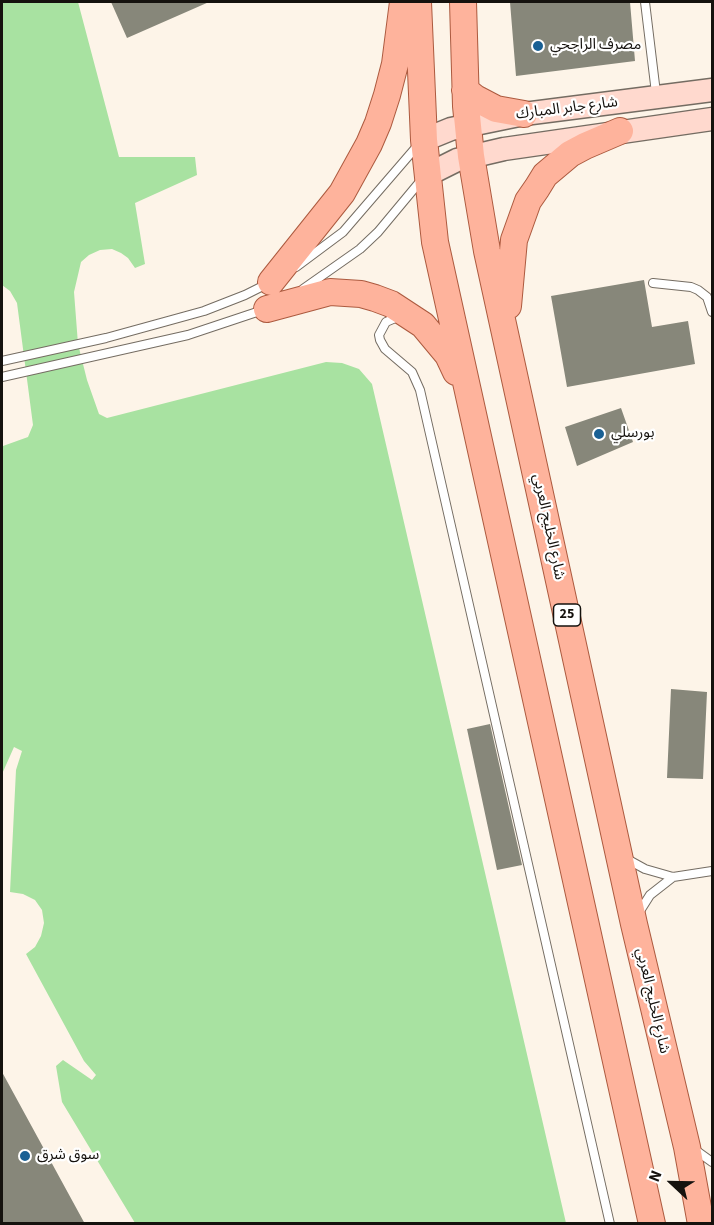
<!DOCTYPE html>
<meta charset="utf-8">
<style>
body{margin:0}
#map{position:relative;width:714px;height:1225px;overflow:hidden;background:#fdf4e8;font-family:"Source Sans 3",sans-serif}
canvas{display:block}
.frame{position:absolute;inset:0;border:3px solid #15120e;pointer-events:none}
.north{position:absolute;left:642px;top:1153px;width:60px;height:60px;-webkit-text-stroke:4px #fff;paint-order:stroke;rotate:292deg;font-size:16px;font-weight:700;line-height:24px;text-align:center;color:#15120e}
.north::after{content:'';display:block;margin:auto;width:21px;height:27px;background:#15120e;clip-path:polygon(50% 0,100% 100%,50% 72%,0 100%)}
</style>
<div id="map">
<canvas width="714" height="1225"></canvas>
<div class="frame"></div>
<div class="north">N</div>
</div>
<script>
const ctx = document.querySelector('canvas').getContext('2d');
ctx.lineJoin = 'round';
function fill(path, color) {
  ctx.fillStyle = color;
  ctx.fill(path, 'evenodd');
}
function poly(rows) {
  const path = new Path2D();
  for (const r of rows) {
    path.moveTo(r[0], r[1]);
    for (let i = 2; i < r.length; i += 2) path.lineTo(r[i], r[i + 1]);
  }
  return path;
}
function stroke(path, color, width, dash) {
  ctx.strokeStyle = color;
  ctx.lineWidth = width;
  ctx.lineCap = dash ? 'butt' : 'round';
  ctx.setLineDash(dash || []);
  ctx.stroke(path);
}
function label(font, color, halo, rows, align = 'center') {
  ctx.font = font + ' "Source Sans 3","Noto Sans Arabic",sans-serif';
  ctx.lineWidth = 4.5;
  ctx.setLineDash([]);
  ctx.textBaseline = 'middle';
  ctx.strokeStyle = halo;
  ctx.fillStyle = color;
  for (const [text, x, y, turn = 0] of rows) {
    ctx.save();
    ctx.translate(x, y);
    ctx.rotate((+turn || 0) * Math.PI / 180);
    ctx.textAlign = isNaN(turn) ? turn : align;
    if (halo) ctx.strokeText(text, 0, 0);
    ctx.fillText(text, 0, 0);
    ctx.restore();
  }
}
fill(poly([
 [2,2,78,2,119,157,195,157,197,175,135,203,145,264,135,268,128,258,121,253,112,249,100,250,89,255,81,262,74,292,78,344,87,380,99,414,107,418,326,362,342,363,359,369,372,384,566,1223,135,1223,62,1102,56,1066,63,1060,92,1080,96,1075,84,1061,26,954,35,947,41,936,44,923,42,910,35,900,23,894,10,892,16,770,22,751,14,747,2,774,3,446,28,437,33,425,17,303,10,291,2,285]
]), '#a8e2a1');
fill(poly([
 [111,2,209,2,127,38],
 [510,2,630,2,635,61,516,76],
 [644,280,652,327,688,321,695,364,567,387,551,296],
 [621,408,633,442,577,466,565,427],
 [671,689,707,692,703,779,667,778],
 [490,724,522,865,497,870,467,729],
 [2,1072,85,1224,2,1224]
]), '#87877a');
const lane = poly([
 [645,2,656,93],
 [296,267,343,232,418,145],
 [653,283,691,287,698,290,707,297,712,312],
 [303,289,360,249,378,232,423,178],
 [400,316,386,322,379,335,380,340,385,349,412,372,420,390,610,1224],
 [2,361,106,338,204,311,245,295,267,284],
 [2,377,188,335,263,310],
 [625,858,645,869,673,877,712,871],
 [638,914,650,895,673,877],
 [694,1149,712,1162]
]);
const secondary = poly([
 [424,140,451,129,524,114,712,90],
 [427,175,457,160,504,149,712,119]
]);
const primary = poly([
 [418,2,424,140,435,242,652,1224],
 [463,2,466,106,471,156,487,251,634,924,687,1147,701,1224],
 [465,90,475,98,496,109,524,114],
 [271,282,342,193,369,144,378,123,387,95,395,64,403,2],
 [508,306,514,240,528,201,537,188,545,175,570,154,585,146,620,131],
 [267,309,330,292,361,294,375,298,391,304,423,325,448,355,456,372]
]);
stroke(lane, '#746c62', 10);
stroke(secondary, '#746c62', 25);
stroke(primary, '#ac5a3f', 28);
stroke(lane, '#fff', 8);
stroke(secondary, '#ffd9ce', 22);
stroke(primary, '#feb39c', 26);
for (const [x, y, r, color] of [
 [538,46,6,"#196094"],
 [599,434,6,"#196094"],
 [25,1156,6,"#196094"]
]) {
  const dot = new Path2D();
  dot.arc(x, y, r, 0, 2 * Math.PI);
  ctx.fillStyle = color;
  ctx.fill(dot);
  stroke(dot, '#fff', 2);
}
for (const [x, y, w] of [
 [567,615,27]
]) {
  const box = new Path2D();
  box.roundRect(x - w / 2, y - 11, w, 22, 4.5);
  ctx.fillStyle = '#fff';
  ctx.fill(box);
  stroke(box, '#15120e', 1.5);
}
label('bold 14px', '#15120e', null, [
 ["25",567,615]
]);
label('15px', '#15120e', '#fff', [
 ["مصرف الراجحي",550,46],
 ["بورسلي",611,434],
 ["سوق شرق",37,1156]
], 'left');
label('15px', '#15120e', '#fff', [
 ["شارع جابر المبارك",567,109,-7],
 ["شارع الخليج العربي",548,527,78],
 ["شارع الخليج العربي",652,1001,77]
]);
</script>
